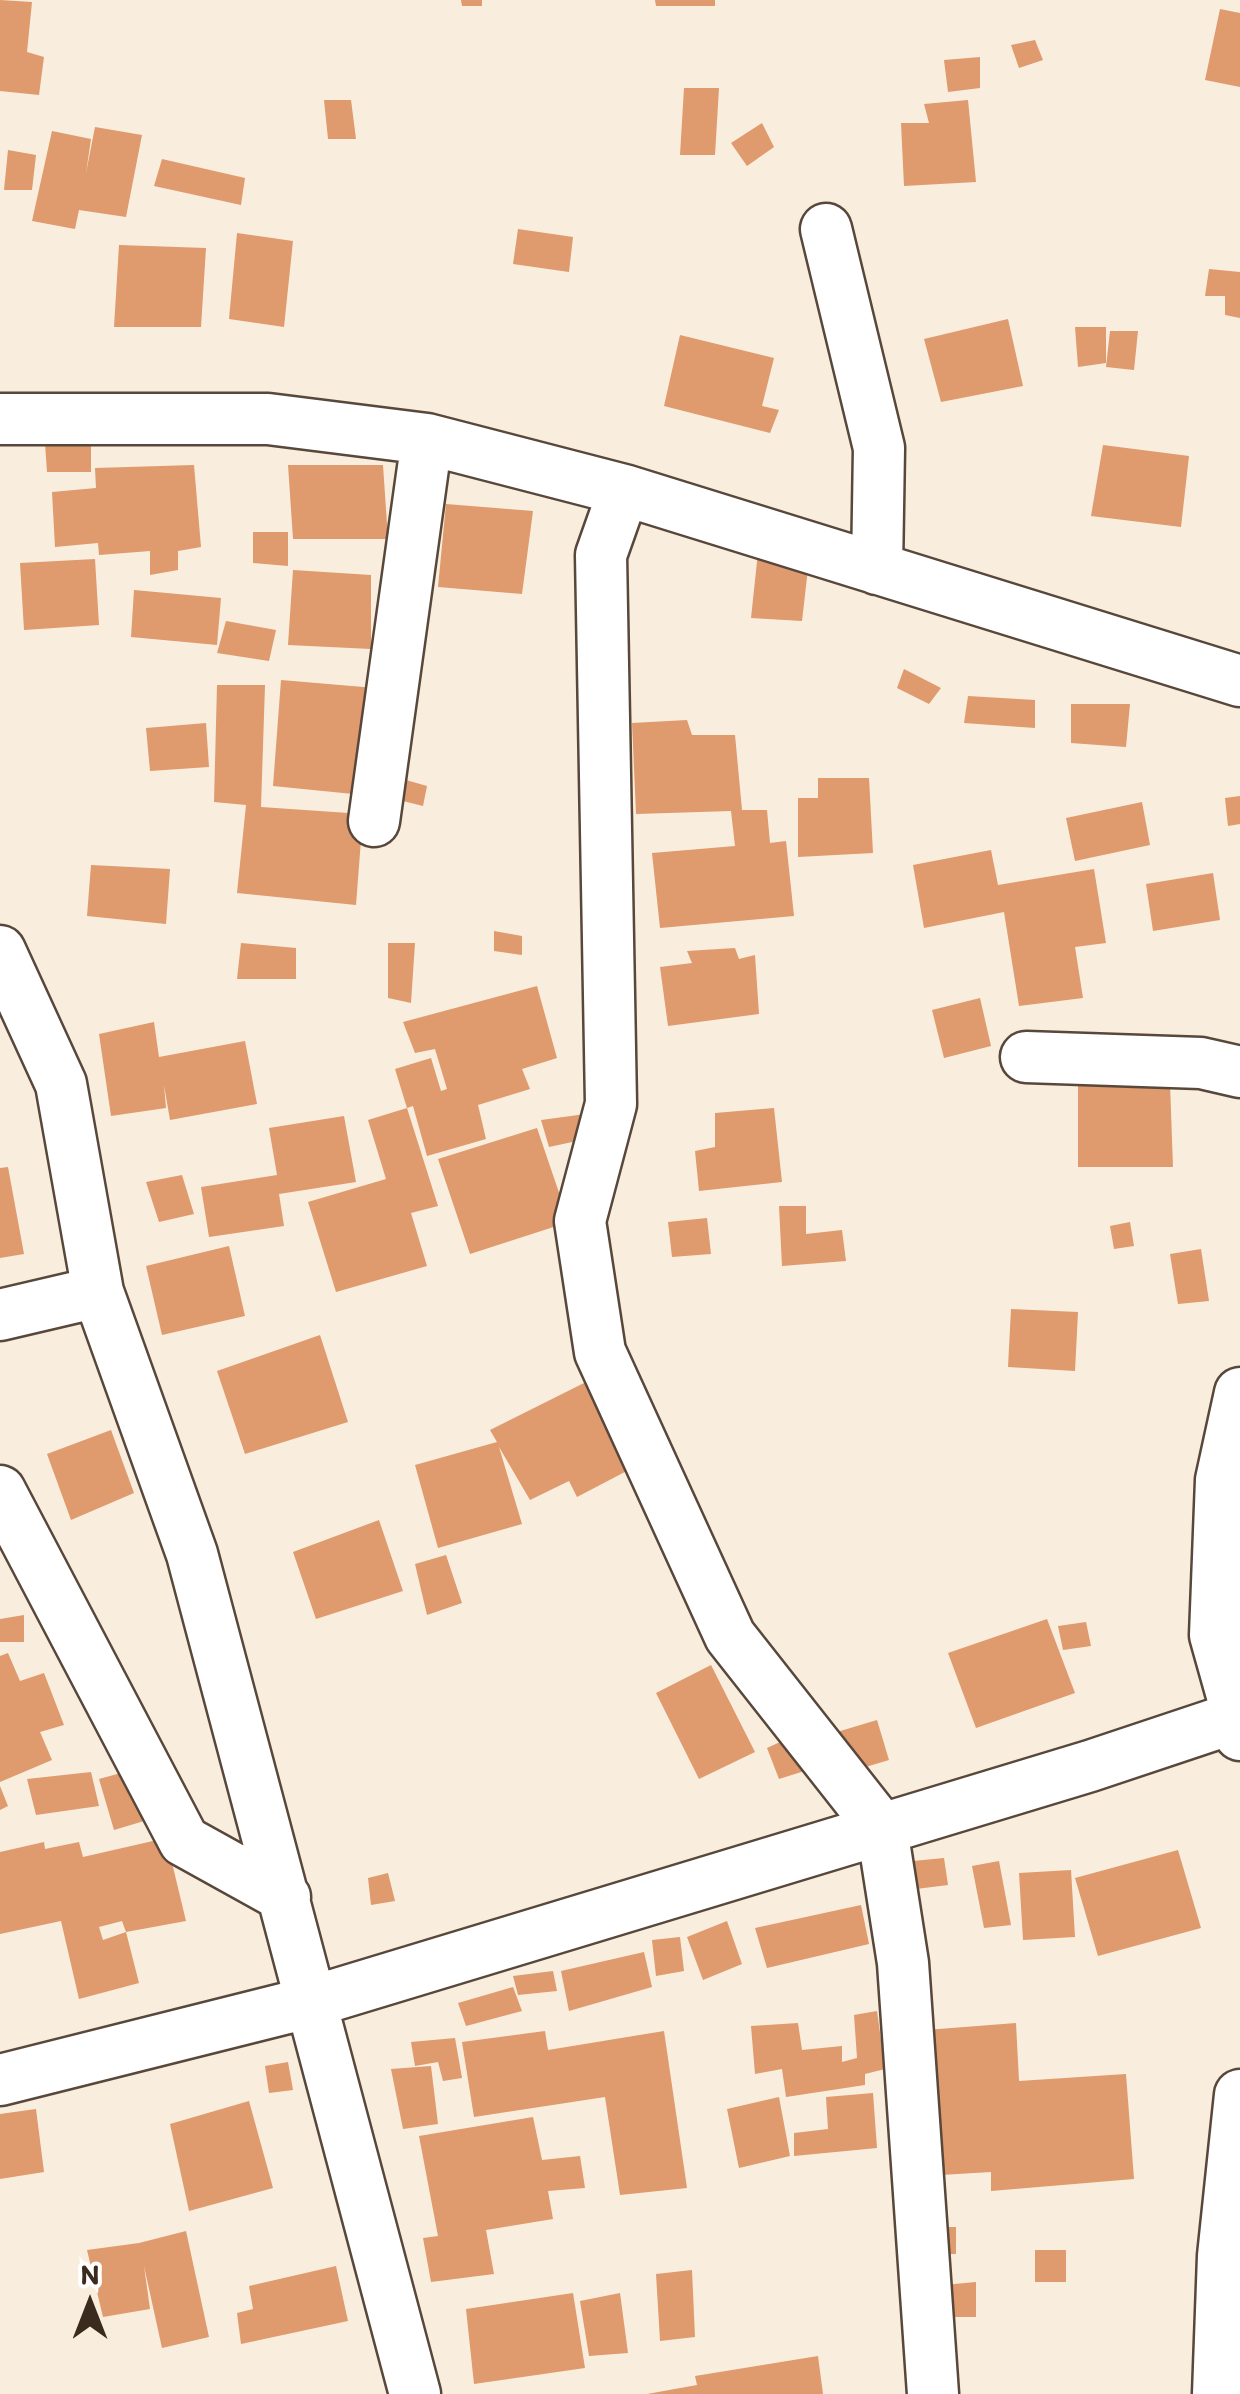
<!DOCTYPE html>
<style>
body{margin:0}
#map{position:relative;width:1240px;height:2394px;overflow:hidden;background:#f9eddd;font-family:Itim,sans-serif}
canvas{display:block}
.north{position:absolute;left:40px;top:2254px;width:100px;height:100px;-webkit-text-stroke:8px #fff;paint-order:stroke;rotate:0deg;font-size:28px;font-weight:700;line-height:40px;text-align:center;color:#3b2a1e}
.north::after{content:'';display:block;margin:auto;width:35px;height:45px;background:#3b2a1e;clip-path:polygon(50% 0,100% 100%,50% 72%,0 100%)}
</style>
<div id="map">
<canvas width="1240" height="2394"></canvas>
<div class="north">N</div>
</div>
<script>
const ctx = document.querySelector('canvas').getContext('2d');
ctx.lineJoin = 'round';
function fill(path, color) {
  ctx.fillStyle = color;
  ctx.fill(path, 'evenodd');
}
function poly(rows) {
  const path = new Path2D();
  for (const r of rows) {
    path.moveTo(r[0], r[1]);
    for (let i = 2; i < r.length; i += 2) path.lineTo(r[i], r[i + 1]);
  }
  return path;
}
function stroke(path, color, width, dash) {
  ctx.strokeStyle = color;
  ctx.lineWidth = width;
  ctx.lineCap = dash ? 'butt' : 'round';
  ctx.setLineDash(dash || []);
  ctx.stroke(path);
}
fill(poly([
 [0,0,32,2,27,52,44,57,39,95,0,91],
 [461,0,482,0,482,6,462,6],
 [655,0,715,0,715,6,656,6],
 [1220,9,1240,13,1240,87,1205,80],
 [1035,40,1043,60,1019,68,1011,45],
 [980,57,980,88,948,92,944,60],
 [684,88,719,88,715,155,680,155],
 [324,100,351,100,356,139,328,139],
 [968,100,976,182,904,186,901,123,929,123,924,104],
 [762,123,774,147,747,166,731,143],
 [95,127,142,135,126,217,79,210,75,229,32,221,52,131,91,139,86,173],
 [8,150,36,155,32,190,4,190],
 [162,159,245,178,241,205,154,186],
 [518,229,573,237,569,272,513,264],
 [237,233,293,241,284,327,229,319],
 [119,245,206,248,201,327,114,327],
 [1209,269,1240,272,1240,318,1225,315,1225,296,1205,296],
 [1008,319,1023,386,941,402,924,339],
 [1075,327,1106,327,1106,363,1078,367],
 [1110,331,1138,331,1134,370,1106,367],
 [680,335,774,358,762,406,779,410,770,433,664,406],
 [91,425,91,472,47,472,44,429],
 [1103,445,1189,456,1181,527,1091,516],
 [194,465,201,547,178,551,178,570,150,575,150,551,99,555,98,543,55,547,52,492,96,488,95,468],
 [288,465,383,465,388,539,293,539],
 [446,504,533,511,522,594,438,587],
 [253,532,288,532,288,566,253,563],
 [759,543,810,551,802,621,751,618],
 [95,559,99,625,24,630,20,563],
 [293,570,371,575,371,649,288,645],
 [134,590,221,598,217,645,131,637],
 [226,621,276,630,269,661,217,653],
 [904,669,941,688,929,704,897,688],
 [281,680,375,688,363,795,273,786],
 [217,685,265,685,261,807,363,814,356,905,237,893,246,805,214,802],
 [968,696,1035,700,1035,728,964,723],
 [1071,704,1130,704,1126,747,1071,743],
 [687,720,692,735,735,735,742,810,767,810,770,843,786,841,794,916,660,928,652,853,735,846,731,811,636,814,632,723],
 [206,723,209,767,150,771,146,728],
 [399,778,427,786,423,806,391,798],
 [818,778,869,778,873,853,798,857,798,798,818,798],
 [1240,796,1240,824,1228,826,1225,798],
 [1142,802,1150,845,1075,861,1066,818],
 [991,850,998,885,1094,869,1106,943,1075,947,1083,998,1019,1006,1004,912,924,928,913,865],
 [91,865,170,869,166,924,87,916],
 [1213,873,1220,920,1153,931,1146,884],
 [494,931,522,936,522,955,494,951],
 [241,943,296,948,296,979,237,979],
 [388,943,415,943,411,1003,388,998],
 [735,948,739,959,755,955,759,1014,668,1026,660,967,692,963,687,951],
 [537,986,557,1058,522,1069,530,1089,478,1105,486,1139,427,1156,413,1106,407,1108,395,1069,431,1058,441,1091,447,1089,435,1049,415,1053,403,1022],
 [980,998,991,1046,944,1058,932,1010],
 [154,1022,159,1057,245,1041,257,1104,170,1120,164,1085,166,1108,111,1116,99,1034],
 [1078,1084,1170,1084,1173,1167,1078,1167],
 [407,1108,438,1206,411,1213,427,1266,336,1292,308,1202,386,1179,368,1120],
 [774,1108,782,1182,699,1191,695,1151,715,1147,715,1113],
 [593,1113,600,1136,549,1147,541,1120],
 [344,1116,356,1182,279,1194,284,1226,209,1237,201,1187,277,1175,269,1128],
 [537,1128,569,1222,470,1254,438,1159],
 [8,1167,24,1254,0,1258,0,1168],
 [182,1175,194,1214,159,1222,146,1182],
 [779,1206,806,1206,806,1234,842,1230,846,1261,782,1266],
 [707,1218,711,1254,672,1257,668,1222],
 [1130,1222,1134,1246,1114,1249,1110,1226],
 [229,1246,245,1316,162,1335,146,1266],
 [1201,1249,1209,1301,1178,1304,1170,1254],
 [1011,1309,1078,1312,1075,1371,1008,1367],
 [320,1335,348,1422,245,1454,217,1371],
 [600,1375,644,1462,577,1497,569,1481,530,1500,499,1447,522,1524,438,1548,415,1465,497,1442,490,1430],
 [111,1430,134,1493,71,1520,47,1454],
 [379,1520,403,1591,316,1619,293,1552],
 [446,1555,462,1603,427,1615,415,1564],
 [24,1615,24,1642,0,1642,0,1619],
 [1047,1619,1075,1693,976,1728,948,1653],
 [1086,1622,1091,1646,1063,1650,1058,1626],
 [8,1653,20,1681,44,1673,64,1725,40,1732,52,1760,0,1782,0,1656],
 [711,1665,755,1752,699,1779,656,1693],
 [877,1720,889,1760,849,1772,837,1732],
 [802,1732,814,1768,779,1779,767,1748],
 [139,1768,154,1818,114,1830,99,1779],
 [91,1772,99,1806,36,1815,27,1779],
 [0,1786,8,1806,0,1810],
 [166,1838,186,1921,126,1932,122,1921,99,1927,103,1940,126,1932,139,1983,79,1999,61,1921,0,1934,0,1852,44,1842,45,1849,79,1842,83,1857],
 [1178,1850,1201,1928,1098,1956,1075,1878],
 [944,1858,948,1885,916,1889,913,1861],
 [999,1861,1011,1925,984,1928,972,1866],
 [1071,1870,1075,1937,1023,1940,1019,1873],
 [388,1873,395,1901,371,1905,368,1878],
 [861,1905,869,1944,767,1968,755,1928],
 [727,1921,742,1964,703,1980,687,1937],
 [680,1937,684,1971,656,1976,652,1940],
 [644,1952,652,1987,569,2011,561,1971],
 [553,1971,557,1991,518,1995,513,1976],
 [513,1987,522,2011,466,2026,458,2003],
 [877,2011,885,2069,865,2074,865,2085,786,2097,782,2069,755,2074,751,2026,798,2023,802,2050,842,2046,842,2062,857,2058,854,2015],
 [1016,2023,1019,2081,1126,2074,1134,2179,991,2191,991,2172,924,2176,913,2031],
 [545,2031,548,2050,664,2031,687,2188,620,2195,605,2097,474,2117,462,2042],
 [455,2038,462,2078,443,2081,438,2062,415,2066,411,2042],
 [288,2062,293,2090,269,2093,265,2066],
 [431,2066,438,2124,403,2129,391,2069],
 [873,2093,877,2148,794,2156,794,2133,828,2129,826,2097],
 [779,2097,790,2156,739,2168,727,2109],
 [249,2101,273,2188,189,2211,170,2124],
 [36,2109,44,2172,0,2179,0,2114],
 [533,2117,542,2160,580,2156,585,2188,548,2191,553,2219,486,2230,494,2274,431,2282,423,2238,438,2236,419,2136],
 [932,2227,956,2227,956,2254,932,2254],
 [186,2231,209,2337,162,2348,144,2266,150,2309,103,2317,87,2250,139,2243],
 [1035,2250,1066,2250,1066,2282,1035,2282],
 [336,2266,348,2321,241,2344,237,2313,253,2309,249,2286],
 [692,2270,695,2337,660,2341,656,2274],
 [976,2282,976,2317,932,2317,932,2286],
 [573,2293,585,2368,474,2384,466,2309],
 [620,2293,628,2353,589,2356,580,2301],
 [818,2356,823,2394,647,2394,697,2385,695,2376]
]), '#df9a6d');
const street = poly([
 [826,229,879,448,877,569],
 [0,419,268,419,427,439,624,490,1240,681],
 [624,490,601,555,611,1104,580,1221,600,1352,730,1636,882,1829,903,1963,933,2394],
 [374,821,427,439],
 [0,951,61,1084,98,1292,192,1554,415,2394],
 [1026,1057,1201,1063,1240,1072],
 [0,1315,98,1292],
 [1240,1393,1221,1480,1215,1635,1238,1717,1240,1735],
 [0,1491,184,1841,285,1897],
 [0,2080,311,2002,1090,1766,1240,1716],
 [1218,2394,1223,2256,1240,2095]
]);
stroke(street, '#58473b', 55);
stroke(street, '#fff', 50);
</script>
